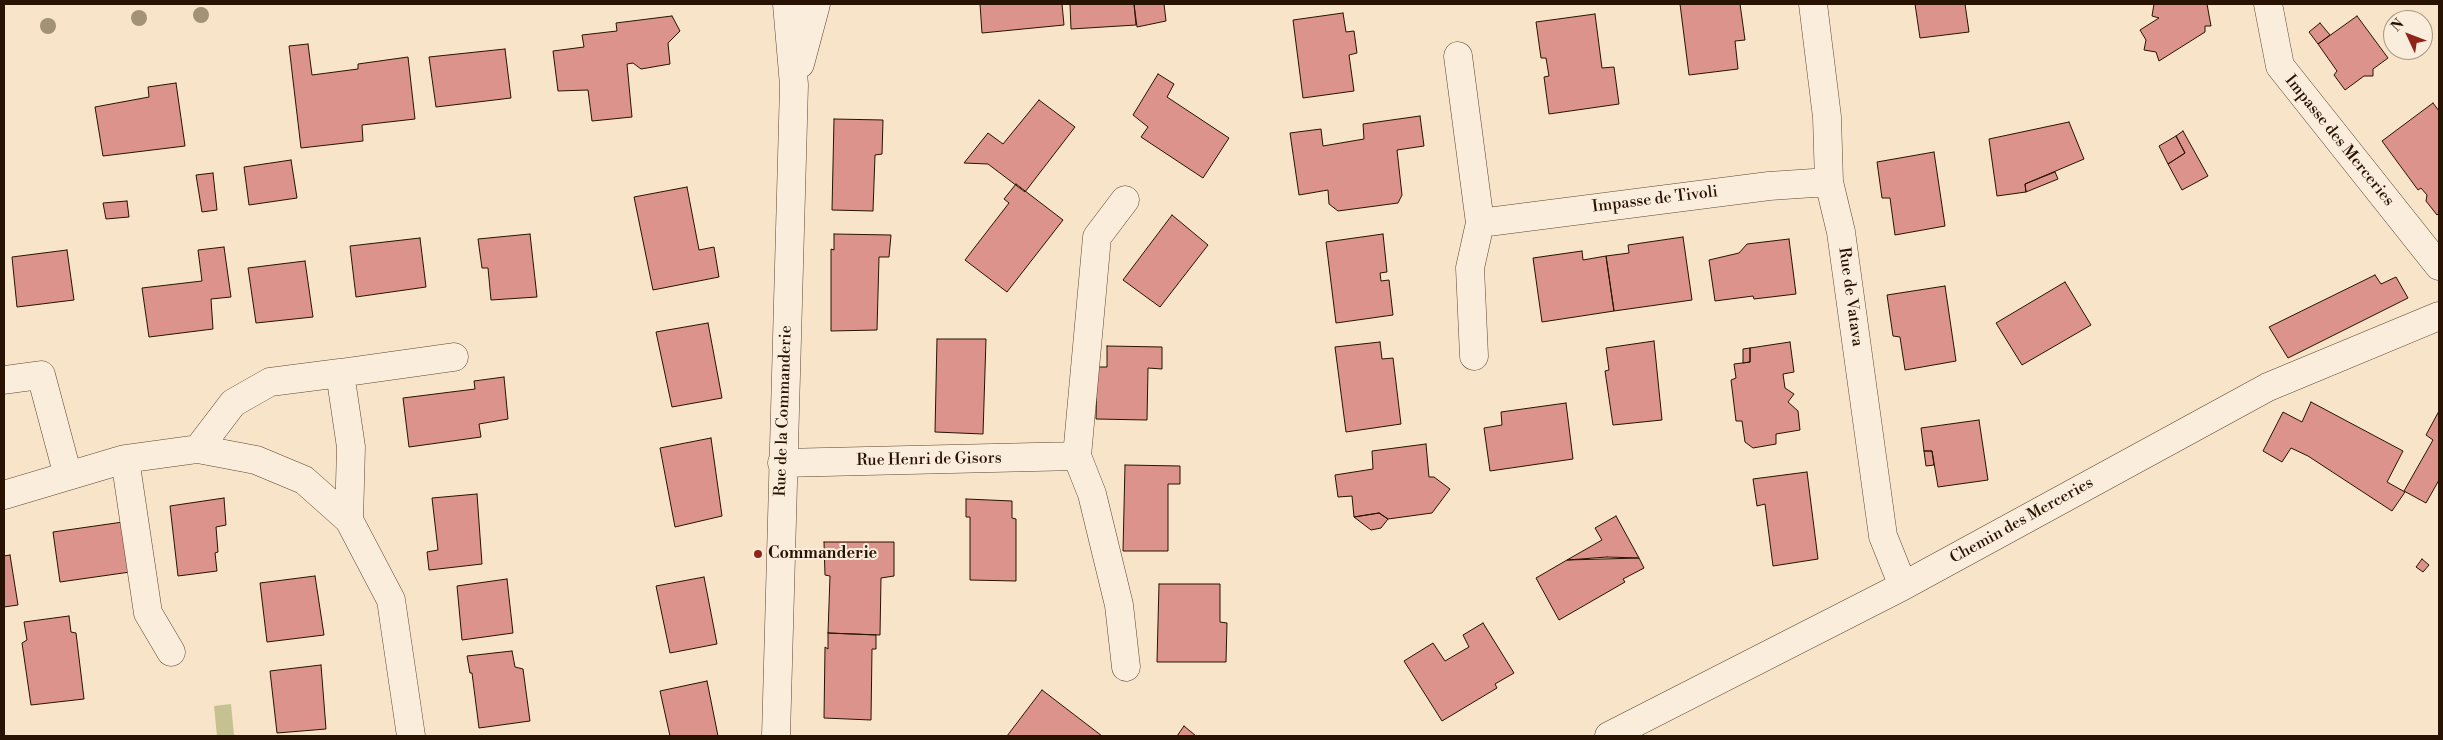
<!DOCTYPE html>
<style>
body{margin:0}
#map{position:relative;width:2443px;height:740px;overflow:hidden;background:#f8e4c8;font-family:"Libre Bodoni",serif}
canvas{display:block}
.frame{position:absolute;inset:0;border:5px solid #281201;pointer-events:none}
.north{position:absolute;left:2383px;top:10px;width:50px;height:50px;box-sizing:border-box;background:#faeddb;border:1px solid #a69584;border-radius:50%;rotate:313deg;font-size:14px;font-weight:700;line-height:20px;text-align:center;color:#281201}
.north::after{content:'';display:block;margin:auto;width:18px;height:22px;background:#8f2418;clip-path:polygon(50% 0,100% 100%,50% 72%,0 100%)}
</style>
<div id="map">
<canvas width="2443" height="740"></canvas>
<div class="frame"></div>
<div class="north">N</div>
</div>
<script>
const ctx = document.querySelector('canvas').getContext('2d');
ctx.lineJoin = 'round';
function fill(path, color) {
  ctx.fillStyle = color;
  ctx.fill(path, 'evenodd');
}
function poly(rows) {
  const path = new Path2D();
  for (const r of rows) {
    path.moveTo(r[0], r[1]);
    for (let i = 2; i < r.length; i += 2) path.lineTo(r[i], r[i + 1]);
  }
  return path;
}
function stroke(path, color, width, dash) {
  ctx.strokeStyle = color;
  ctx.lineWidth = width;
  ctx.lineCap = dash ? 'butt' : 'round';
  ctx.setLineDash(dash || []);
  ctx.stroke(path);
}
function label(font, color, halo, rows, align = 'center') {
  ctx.font = font + ' "Libre Bodoni",serif';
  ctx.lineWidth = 4;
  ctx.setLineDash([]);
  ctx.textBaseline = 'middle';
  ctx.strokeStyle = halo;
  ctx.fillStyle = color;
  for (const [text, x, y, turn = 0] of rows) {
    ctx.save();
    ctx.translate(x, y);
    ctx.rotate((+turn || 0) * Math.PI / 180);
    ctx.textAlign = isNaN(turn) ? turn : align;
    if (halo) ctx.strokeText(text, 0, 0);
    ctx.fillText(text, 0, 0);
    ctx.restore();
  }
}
fill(poly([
 [231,704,234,736,217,736,214,706]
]), '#c5c190');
const building = poly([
 [980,4,1062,4,1064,25,982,33,980,4],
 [1070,4,1134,4,1136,25,1071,29,1070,4],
 [1134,4,1164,4,1166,21,1137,27,1134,4],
 [1680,4,1740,4,1745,40,1735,41,1738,69,1689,75,1680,4],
 [1915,4,1965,4,1969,32,1920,38,1915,4],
 [2154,4,2207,4,2211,26,2205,26,2205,32,2159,61,2156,52,2144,50,2146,40,2140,30,2159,18,2152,16,2154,4],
 [1343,13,1346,32,1354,31,1357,53,1349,55,1354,91,1303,98,1293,20,1343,13],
 [1595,14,1602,68,1614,67,1619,104,1549,114,1544,77,1549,76,1546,58,1541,58,1536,22,1595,14],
 [672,16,680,31,668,43,670,64,641,69,633,63,627,64,632,117,592,121,588,90,558,91,553,51,584,47,582,35,617,31,616,23,672,16],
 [2357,16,2388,58,2373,69,2373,76,2364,76,2345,90,2334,75,2337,71,2318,44,2357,16],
 [2320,23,2330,35,2318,44,2309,32,2320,23],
 [308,44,312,75,358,69,358,64,408,57,415,119,362,125,363,141,301,148,289,46,308,44],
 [505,49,511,98,436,107,429,57,505,49],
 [1158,74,1174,84,1167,97,1229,138,1203,178,1141,137,1148,127,1133,115,1158,74],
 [176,83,185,146,103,156,95,107,149,97,148,87,176,83],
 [1039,100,1075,127,1025,192,988,164,964,163,988,133,1003,144,1039,100],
 [2433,103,2439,111,2439,213,2437,215,2426,201,2427,195,2421,188,2418,190,2382,141,2433,103],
 [1420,116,1424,146,1397,150,1402,195,1398,203,1338,211,1329,204,1328,190,1299,195,1290,133,1321,129,1323,146,1364,139,1363,124,1420,116],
 [834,119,883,120,882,154,875,155,873,211,832,210,834,119],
 [2069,122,2084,159,2025,184,2026,192,1997,196,1989,139,2069,122],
 [2183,131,2208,176,2182,190,2168,164,2185,153,2176,136,2183,131],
 [2176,136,2185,153,2168,164,2159,146,2176,136],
 [1934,152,1945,226,1895,235,1890,198,1882,198,1877,162,1934,152],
 [291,160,297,198,249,205,244,167,291,160],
 [2055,172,2058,179,2026,192,2025,184,2055,172],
 [213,173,217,210,202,212,196,175,213,173],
 [1016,184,1063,220,1007,292,965,260,1009,203,1004,199,1016,184],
 [687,187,699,250,714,247,719,277,653,290,634,197,687,187],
 [127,201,129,217,106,219,103,203,127,201],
 [1172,215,1208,245,1160,307,1123,280,1172,215],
 [530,234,537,297,491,300,488,268,482,268,478,239,530,234],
 [834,234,891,235,889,257,879,257,877,330,831,331,831,249,834,250,834,234],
 [1383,234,1387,272,1380,273,1381,281,1389,280,1393,315,1336,323,1326,242,1383,234],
 [1683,237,1692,300,1614,311,1606,256,1629,253,1628,245,1683,237],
 [420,238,426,287,356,297,350,246,420,238],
 [1789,239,1796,294,1754,299,1753,296,1715,301,1709,260,1739,253,1747,244,1789,239],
 [224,247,231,297,211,299,213,329,149,337,142,288,202,281,198,250,224,247],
 [67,250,74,300,17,307,12,257,67,250],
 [1582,251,1583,260,1606,256,1614,311,1542,322,1533,258,1582,251],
 [305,261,313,317,256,323,248,268,305,261],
 [2375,275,2381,284,2396,277,2408,298,2288,358,2269,327,2375,275],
 [2065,282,2091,325,2022,365,1996,323,2065,282],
 [1945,286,1956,361,1905,370,1900,337,1893,336,1887,295,1945,286],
 [708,323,722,398,672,407,656,332,708,323],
 [937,339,986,339,983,434,935,432,937,339],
 [1654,341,1662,420,1613,425,1605,371,1609,370,1606,348,1654,341],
 [1380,342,1382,359,1393,358,1401,424,1346,432,1335,347,1380,342],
 [1790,342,1794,372,1783,374,1785,388,1794,394,1788,402,1798,411,1800,430,1776,434,1776,444,1753,448,1745,442,1742,421,1736,421,1731,380,1736,378,1734,364,1750,362,1750,348,1790,342],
 [1107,346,1162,347,1162,369,1148,368,1147,420,1096,419,1097,367,1107,367,1107,346],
 [1750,348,1750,362,1743,363,1743,349,1750,348],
 [504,377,508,419,479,424,481,437,409,447,403,398,475,389,474,381,504,377],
 [2311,402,2403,451,2387,482,2405,492,2392,511,2308,456,2291,448,2282,462,2263,451,2283,412,2302,422,2311,402],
 [1566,403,1573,459,1490,471,1484,428,1502,425,1501,412,1566,403],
 [2439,411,2439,480,2426,503,2404,491,2433,440,2426,435,2439,411],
 [1979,420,1988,480,1938,487,1932,451,1924,451,1921,428,1979,420],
 [711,438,722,516,675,527,660,448,711,438],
 [1426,444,1429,477,1434,477,1450,489,1432,513,1388,519,1379,513,1354,517,1352,496,1338,497,1335,475,1373,469,1372,451,1426,444],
 [1924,451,1932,451,1934,465,1926,466,1924,451],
 [1125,465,1180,466,1180,484,1168,484,1168,551,1123,551,1125,465],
 [1807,472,1818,559,1773,566,1765,504,1757,506,1753,479,1807,472],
 [477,494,482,564,429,570,427,552,438,550,432,498,477,494],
 [224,498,226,525,216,527,218,552,215,553,217,571,178,576,170,506,224,498],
 [966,499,1012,501,1012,518,1016,519,1016,581,970,580,970,517,966,517,966,499],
 [1379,513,1388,519,1381,528,1371,530,1354,517,1379,513],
 [1616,516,1639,558,1567,560,1602,540,1595,528,1616,516],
 [123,522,130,572,60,582,53,532,123,522],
 [824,542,894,542,894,576,881,578,880,635,828,633,830,576,825,575,824,542],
 [10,555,18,605,4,607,4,556,10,555],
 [1607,557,1639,558,1644,568,1623,579,1625,582,1559,620,1536,578,1567,560,1607,557],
 [2422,559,2429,565,2423,572,2416,567,2422,559],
 [315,576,324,635,267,642,260,583,315,576],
 [704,577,717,644,670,653,656,586,704,577],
 [507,579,513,633,462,640,457,586,507,579],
 [1159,584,1220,584,1220,622,1227,623,1226,662,1157,662,1159,584],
 [69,616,71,632,76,633,84,699,31,705,22,643,27,640,24,622,69,616],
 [1483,623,1514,673,1495,684,1497,688,1442,721,1404,661,1433,643,1445,661,1469,647,1463,635,1483,623],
 [828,633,876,635,876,649,872,649,871,720,824,718,825,647,828,649,828,633],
 [512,651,515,667,523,669,530,721,479,728,472,673,470,673,467,656,512,651],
 [321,665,326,729,277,733,270,671,321,665],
 [707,681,718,736,670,736,660,691,707,681],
 [1042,690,1102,736,1007,736,1042,690],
 [1184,726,1196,736,1177,736,1184,726]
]);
fill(building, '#db938b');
stroke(building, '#281201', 1);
const minor = poly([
 [1813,4,1827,117,1829,182,1841,232,1883,536,1903,586],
 [2268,4,2280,66,2439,266],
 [1458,56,1480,223,1470,268,1474,356],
 [800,64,816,4],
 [1125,200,1097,237,1077,456,1092,494,1119,605,1126,667],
 [1480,223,1769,186,1829,182],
 [340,373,454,357],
 [4,380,41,375,68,476],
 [198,449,233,403,270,382,340,373,351,447,349,520],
 [125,459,148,613,171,652],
 [782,463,1077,456],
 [4,495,125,459,198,449,256,460,304,480,349,520,391,600,411,736],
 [776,736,794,85,787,4],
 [1609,736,1903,586,2268,387,2439,316]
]);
stroke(minor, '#5c4633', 29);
stroke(minor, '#faeddb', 28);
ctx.fillStyle = '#a49276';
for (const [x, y] of [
 [201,15],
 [139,18],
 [48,26]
]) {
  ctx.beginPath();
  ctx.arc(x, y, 8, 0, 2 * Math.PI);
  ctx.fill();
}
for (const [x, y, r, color] of [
 [758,554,5,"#8f2418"]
]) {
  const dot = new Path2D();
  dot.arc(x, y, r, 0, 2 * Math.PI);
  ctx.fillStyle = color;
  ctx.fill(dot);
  stroke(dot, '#faeddb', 2);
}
label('16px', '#281201', '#faeddb', [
 ["Impasse des Merceries",2339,141,51],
 ["Impasse de Tivoli",1655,200,-7],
 ["Rue de Vatava",1850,297,82],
 ["Rue de la Commanderie",784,411,-88],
 ["Rue Henri de Gisors",929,460,-1],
 ["Chemin des Merceries",2022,521,-29]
]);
label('bold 16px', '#281201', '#faeddb', [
 ["Commanderie",768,554]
], 'left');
</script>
